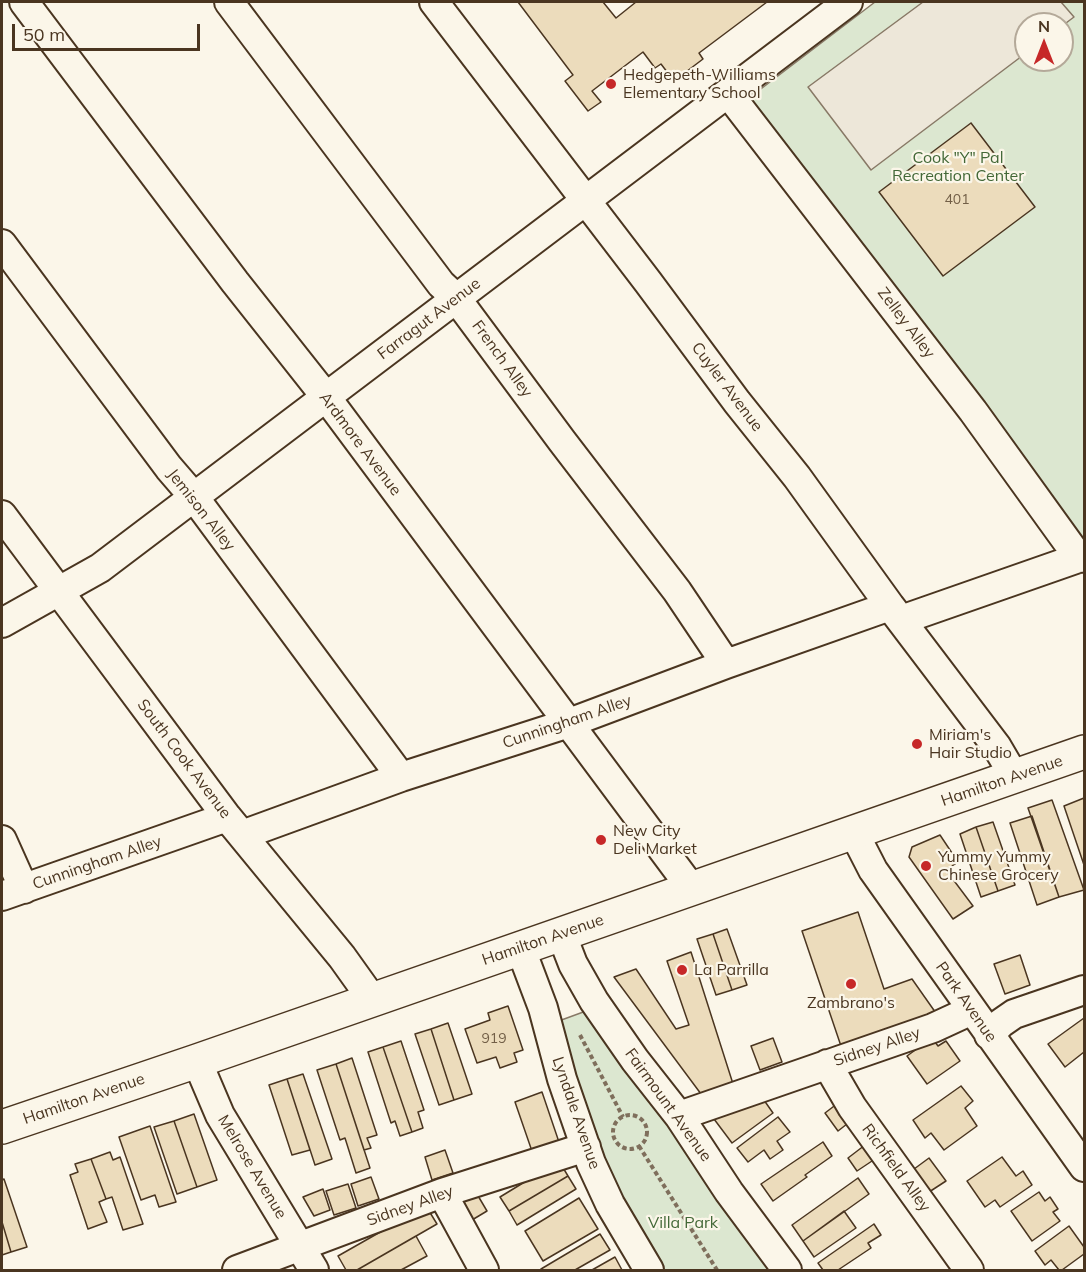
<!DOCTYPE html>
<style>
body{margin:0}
#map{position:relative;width:1086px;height:1272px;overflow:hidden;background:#fbf6e9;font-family:Mulish,sans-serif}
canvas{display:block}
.frame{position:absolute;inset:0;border:3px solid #4a3520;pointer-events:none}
.north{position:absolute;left:1014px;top:12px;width:60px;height:60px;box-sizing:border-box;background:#fbf6e9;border:2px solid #b4a999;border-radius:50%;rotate:0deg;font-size:16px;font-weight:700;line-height:24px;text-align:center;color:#4a3520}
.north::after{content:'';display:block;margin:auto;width:21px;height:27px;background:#c62828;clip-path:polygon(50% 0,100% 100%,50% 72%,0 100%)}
.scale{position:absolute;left:12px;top:24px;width:188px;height:27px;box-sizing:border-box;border:3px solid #4a3520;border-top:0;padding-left:8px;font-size:18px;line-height:21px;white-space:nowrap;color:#4a3520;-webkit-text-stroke:4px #fbf6e9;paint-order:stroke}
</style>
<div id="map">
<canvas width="1086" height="1272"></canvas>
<div class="frame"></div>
<div class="north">N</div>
<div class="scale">50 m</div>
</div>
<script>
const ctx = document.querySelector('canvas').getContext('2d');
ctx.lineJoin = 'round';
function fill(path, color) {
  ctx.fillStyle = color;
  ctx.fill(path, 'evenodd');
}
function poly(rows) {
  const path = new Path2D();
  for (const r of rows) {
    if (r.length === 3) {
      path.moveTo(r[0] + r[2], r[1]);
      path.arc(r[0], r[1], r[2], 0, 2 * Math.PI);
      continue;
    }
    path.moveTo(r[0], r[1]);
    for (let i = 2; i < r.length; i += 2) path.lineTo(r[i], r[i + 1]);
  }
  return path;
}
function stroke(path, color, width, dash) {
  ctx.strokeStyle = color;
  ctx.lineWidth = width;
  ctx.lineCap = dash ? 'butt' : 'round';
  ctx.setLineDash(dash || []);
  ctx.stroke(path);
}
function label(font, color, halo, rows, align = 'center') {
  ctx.font = font + ' Mulish,sans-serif';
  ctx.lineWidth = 4.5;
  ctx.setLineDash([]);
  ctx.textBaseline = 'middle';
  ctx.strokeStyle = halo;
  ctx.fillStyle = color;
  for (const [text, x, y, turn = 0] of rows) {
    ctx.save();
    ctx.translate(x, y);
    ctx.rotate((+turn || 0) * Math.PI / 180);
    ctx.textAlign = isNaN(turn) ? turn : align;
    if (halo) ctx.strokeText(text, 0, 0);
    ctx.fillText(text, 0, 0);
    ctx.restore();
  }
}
const green = poly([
 [875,2,1084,2,1084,541,745,101,875,2],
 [1026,24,1062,24,1062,60,1026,60,1026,24],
 [586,1011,772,1270,660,1270,609,1184,556,1022,586,1011]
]);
fill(green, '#dce7d0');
stroke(green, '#887966', 1.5);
const parking = poly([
 [923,2,1061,2,1074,17,1062,26,1062,24,1026,24,1026,53,871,170,808,87,923,2]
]);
fill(parking, '#ede7d9');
stroke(parking, '#887966', 1.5);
const building = poly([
 [518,2,603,2,616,18,636,2,767,2,699,53,703,59,674,81,661,64,655,68,643,52,592,91,601,102,588,111,565,81,573,75,518,2],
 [971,123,1035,207,943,276,879,192,971,123],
 [1084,798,1084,865,1064,806,1084,798],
 [1052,800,1084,890,1059,897,1028,808,1052,800],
 [1032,816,1059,897,1037,905,1010,823,1032,816],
 [993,822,1015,885,998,891,976,827,993,822],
 [976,827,998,891,981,897,960,834,976,827],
 [940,835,958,862,946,870,973,906,953,919,909,857,912,847,940,835],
 [858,912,884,989,912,979,938,1016,842,1049,802,931,858,912],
 [727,929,747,985,732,990,713,934,727,929],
 [713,934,732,990,716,995,697,939,713,934],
 [691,952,734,1087,704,1098,614,977,636,969,676,1029,689,1025,667,961,691,952],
 [1020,955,1030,985,1005,994,994,964,1020,955],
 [508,1006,523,1050,514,1053,517,1062,500,1068,496,1057,477,1063,465,1029,490,1020,488,1013,508,1006],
 [1084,1018,1084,1052,1065,1067,1048,1044,1084,1018],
 [448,1023,472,1094,454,1100,431,1029,448,1023],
 [431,1029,454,1100,439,1105,415,1034,431,1029],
 [773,1038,782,1062,760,1070,751,1046,773,1038],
 [932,1038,938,1046,946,1041,960,1061,927,1084,907,1056,932,1038],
 [401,1041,424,1110,418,1112,423,1128,412,1132,383,1047,401,1041],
 [383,1047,412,1132,400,1136,395,1121,391,1123,368,1052,383,1047],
 [352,1058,377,1135,367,1138,371,1148,364,1150,336,1064,352,1058],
 [336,1064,370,1168,356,1173,345,1138,340,1140,317,1070,336,1064],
 [303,1074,332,1159,315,1165,287,1079,303,1074],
 [287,1079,310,1150,292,1155,269,1085,287,1079],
 [961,1086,973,1101,965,1108,977,1126,944,1150,931,1133,925,1138,913,1120,961,1086],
 [542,1092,561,1148,534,1157,515,1102,542,1092],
 [759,1093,773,1113,732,1143,708,1111,759,1093],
 [842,1100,856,1117,838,1131,825,1113,842,1100],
 [194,1114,217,1180,197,1187,174,1121,194,1114],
 [778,1117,790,1132,777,1141,783,1150,770,1159,764,1150,748,1162,737,1148,778,1117],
 [174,1121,197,1187,177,1194,154,1127,174,1121],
 [150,1126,176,1202,159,1207,155,1195,141,1200,119,1137,150,1126],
 [823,1142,832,1156,805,1175,807,1177,773,1201,761,1184,823,1142],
 [865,1145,875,1159,857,1171,848,1158,865,1145],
 [445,1150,453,1173,432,1180,425,1157,445,1150],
 [110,1152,113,1160,120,1157,143,1224,123,1230,112,1197,106,1199,91,1159,110,1152],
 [1002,1157,1016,1176,1023,1171,1032,1185,1000,1207,995,1200,985,1207,967,1181,1002,1157],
 [929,1158,946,1181,926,1194,910,1172,929,1158],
 [91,1159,106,1199,99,1202,107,1222,88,1229,70,1175,78,1172,75,1164,91,1159],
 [559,1161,568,1176,509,1211,500,1197,559,1161],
 [568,1176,576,1189,517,1225,509,1211,568,1176],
 [371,1177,379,1199,358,1206,351,1184,371,1177],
 [858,1178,869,1194,803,1241,792,1225,858,1178],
 [4,1179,27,1247,11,1252,2,1222,2,1180,4,1179],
 [348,1184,356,1208,334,1215,326,1191,348,1184],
 [323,1189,330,1210,314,1216,303,1197,323,1189],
 [474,1189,487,1211,467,1223,454,1200,474,1189],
 [1039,1192,1045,1201,1050,1197,1058,1209,1053,1212,1060,1221,1032,1241,1011,1211,1039,1192],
 [579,1198,598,1229,543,1261,525,1231,579,1198],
 [426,1206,437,1224,357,1270,346,1270,338,1256,426,1206],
 [844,1211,856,1228,814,1257,803,1241,844,1211],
 [2,1222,11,1252,2,1255,2,1222],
 [874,1224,881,1235,868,1243,871,1248,838,1270,823,1270,818,1263,874,1224],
 [1069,1226,1084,1247,1084,1254,1062,1270,1059,1270,1051,1260,1045,1265,1035,1251,1069,1226],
 [600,1234,610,1250,575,1270,541,1270,541,1269,600,1234],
 [416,1236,427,1256,401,1270,357,1270,416,1236],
 [615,1257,622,1270,592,1270,615,1257]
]);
fill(building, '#ecdcbc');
stroke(building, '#4a3520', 1.5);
const minor = poly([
 [24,2,235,282,326,397,692,889],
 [229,2,441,284,456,298,562,441,677,591,726,664],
 [434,2,648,282,737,402,797,477,890,606,997,747,1014,776],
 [728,93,973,411,1079,558],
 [2,244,169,468,194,497,401,777],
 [2,515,227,817,342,957,372,999],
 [901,620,1084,556],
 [2,623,100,568,848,2],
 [854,833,873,870,1084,1167],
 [242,835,401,777,569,723,726,664,890,606],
 [2,840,24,889],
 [2,896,227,817],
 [561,933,573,964,594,1001,635,1060,679,1116,729,1192,787,1270],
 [520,947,543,1008,562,1079,591,1163,610,1204,649,1270],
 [989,1035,1001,1023,1014,1014,1084,990],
 [197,1061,220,1115,314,1270],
 [827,1064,852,1107,969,1270],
 [679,1116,933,1028,972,1010],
 [442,1193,484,1270],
 [237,1270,442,1193,586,1147]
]);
const major = poly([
 [2,1127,197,1061,1084,752]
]);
stroke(minor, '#4a3520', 32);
stroke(major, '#4a3520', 36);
stroke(poly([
 [580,1035,623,1117],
 [630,1132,17],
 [639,1146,717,1270]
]), '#7f6f5c', 4, [4.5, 3]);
stroke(minor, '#fbf6e9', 28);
stroke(major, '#fbf6e9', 33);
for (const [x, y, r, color] of [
 [611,84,6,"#c62828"],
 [917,744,6,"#c62828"],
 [601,840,6,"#c62828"],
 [926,866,6,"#c62828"],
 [682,970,6,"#c62828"],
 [851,984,6,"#c62828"]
]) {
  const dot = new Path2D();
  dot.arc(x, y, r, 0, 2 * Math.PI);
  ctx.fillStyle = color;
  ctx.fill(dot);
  stroke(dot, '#fbf6e9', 2);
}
label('14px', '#725f47', null, [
 ["401",957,200],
 ["919",494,1039]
]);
label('16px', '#4a3520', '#fbf6e9', [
 ["Hedgepeth-Williams",623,75],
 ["Elementary School",623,93],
 ["Miriam's",929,735],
 ["Hair Studio",929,753],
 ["New City",613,831],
 ["Deli Market",613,849],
 ["Yummy Yummy",938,857],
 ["Chinese Grocery",938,875],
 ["La Parrilla",694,970],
 ["Zambrano's",851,1003,"center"]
], 'left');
label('16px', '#436837', '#fbf6e9', [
 ["Cook \"Y\" Pal",958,158],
 ["Recreation Center",958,176],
 ["Villa Park",683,1223]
]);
label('16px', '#4a3520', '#fbf6e9', [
 ["Farragut Avenue",429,319,-37],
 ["Zelley Alley",906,323,53],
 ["French Alley",502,359,54],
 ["Cuyler Avenue",727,387,53],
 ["Ardmore Avenue",360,444,53],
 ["Jemison Alley",201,510,52],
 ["Cunningham Alley",567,722,-19],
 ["South Cook Avenue",184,759,53],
 ["Hamilton Avenue",1002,781,-19],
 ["Cunningham Alley",97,863,-19],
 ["Hamilton Avenue",543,940,-19],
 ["Park Avenue",966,1002,55],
 ["Sidney Alley",877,1047,-19],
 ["Hamilton Avenue",84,1099,-19],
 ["Fairmount Avenue",668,1105,54],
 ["Lyndale Avenue",576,1113,71],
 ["Melrose Avenue",252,1167,59],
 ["Richfield Alley",896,1168,54],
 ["Sidney Alley",410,1206,-20]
]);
</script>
